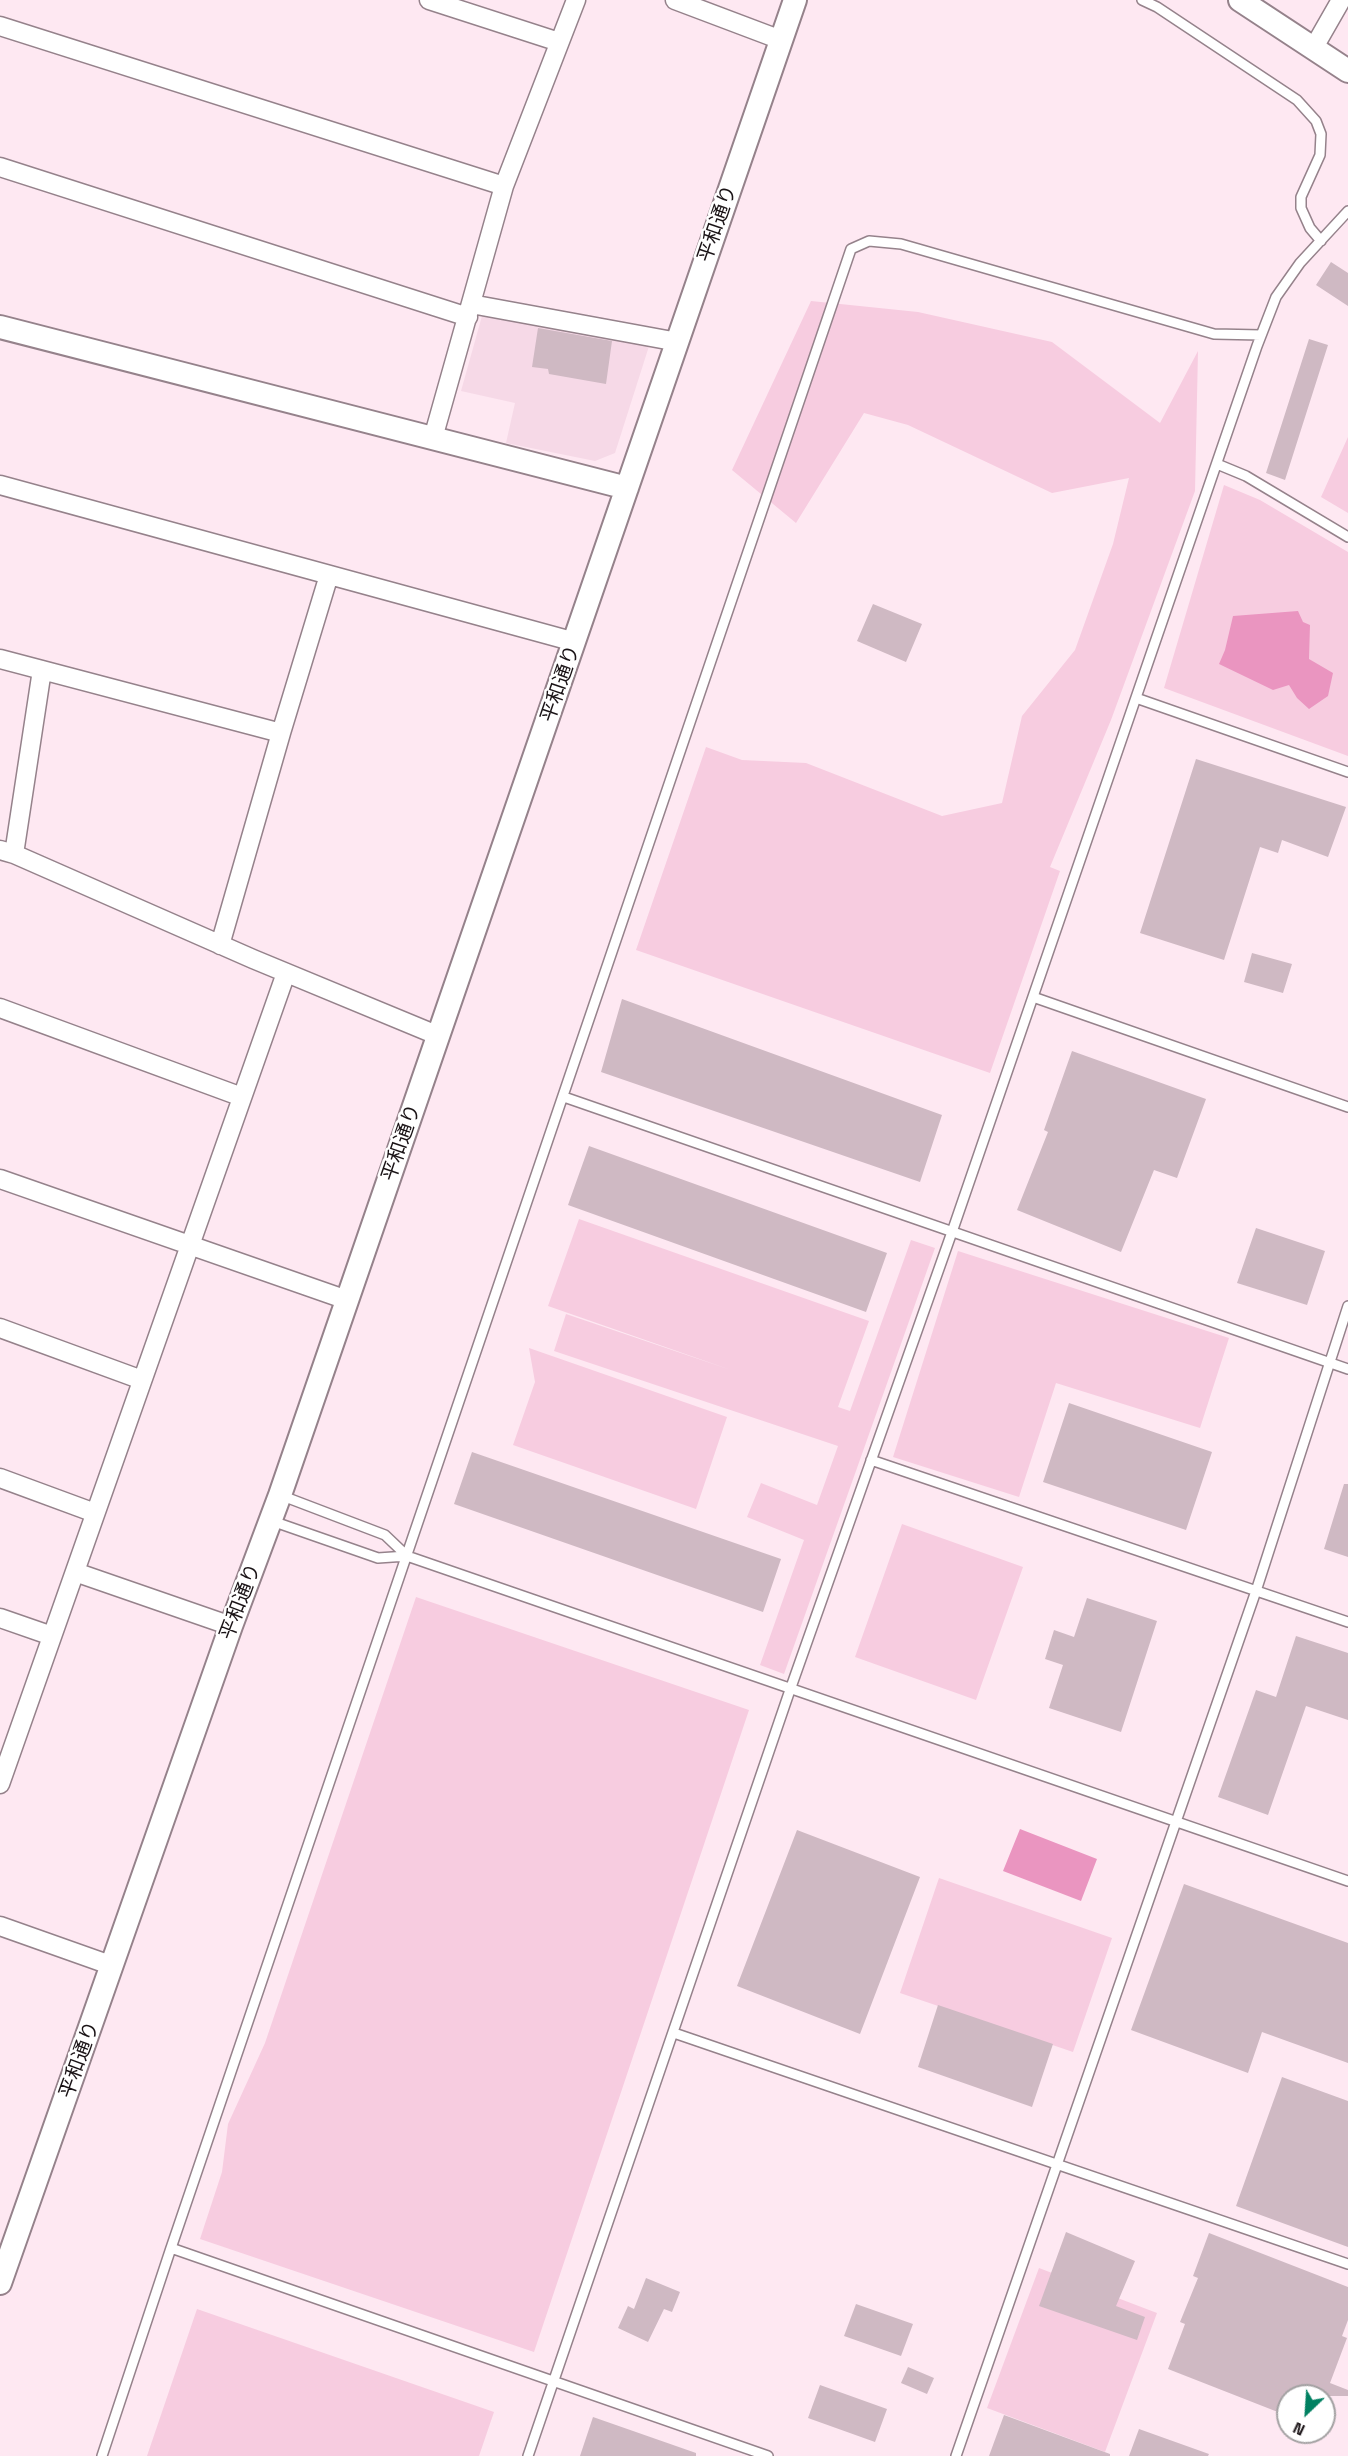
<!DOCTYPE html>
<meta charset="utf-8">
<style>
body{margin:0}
#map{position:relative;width:1348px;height:2456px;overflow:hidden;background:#fee8f2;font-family:"Space Grotesk",sans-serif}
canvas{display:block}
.north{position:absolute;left:1276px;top:2384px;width:60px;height:60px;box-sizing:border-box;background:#fff;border:2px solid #a3a1a2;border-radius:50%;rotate:205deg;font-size:16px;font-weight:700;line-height:24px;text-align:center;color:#1a1316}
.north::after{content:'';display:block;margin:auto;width:21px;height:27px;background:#008061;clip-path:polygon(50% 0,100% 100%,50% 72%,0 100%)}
</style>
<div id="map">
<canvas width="1348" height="2456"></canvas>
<div class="north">N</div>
</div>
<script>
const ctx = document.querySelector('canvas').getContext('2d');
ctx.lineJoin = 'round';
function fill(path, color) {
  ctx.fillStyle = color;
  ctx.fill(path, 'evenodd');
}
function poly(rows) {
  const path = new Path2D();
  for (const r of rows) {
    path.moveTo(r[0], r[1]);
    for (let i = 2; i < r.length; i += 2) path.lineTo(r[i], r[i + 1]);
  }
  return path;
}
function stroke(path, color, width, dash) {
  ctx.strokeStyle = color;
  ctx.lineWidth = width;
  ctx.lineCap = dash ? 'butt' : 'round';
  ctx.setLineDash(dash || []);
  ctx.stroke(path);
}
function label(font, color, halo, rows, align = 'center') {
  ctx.font = font + ' "Space Grotesk","Noto Sans JP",sans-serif';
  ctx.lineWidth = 5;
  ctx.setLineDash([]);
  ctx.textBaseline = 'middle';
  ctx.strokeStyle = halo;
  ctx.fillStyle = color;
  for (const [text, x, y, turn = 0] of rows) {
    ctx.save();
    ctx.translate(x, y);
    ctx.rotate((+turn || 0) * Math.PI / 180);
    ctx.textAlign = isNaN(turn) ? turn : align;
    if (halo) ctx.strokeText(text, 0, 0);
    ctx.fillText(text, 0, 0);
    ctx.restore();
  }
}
fill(poly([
 [482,316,650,343,615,453,595,461,506,443,515,403,461,391]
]), '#f6d9e7');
fill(poly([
 [811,301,918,312,1052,342,1160,423,1198,351,1195,491,1111,720,1050,867,1060,871,990,1073,636,950,706,747,742,760,806,763,942,816,1002,803,1022,716,1075,650,1113,544,1129,478,1052,493,908,425,864,413,796,523,732,470],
 [1348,437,1348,513,1321,497],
 [1224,485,1260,500,1348,552,1348,756,1164,688],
 [579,1219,869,1321,838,1407,850,1411,911,1240,935,1248,784,1674,760,1665,804,1540,747,1517,761,1483,817,1505,838,1446,554,1351,566,1314,731,1370,548,1306],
 [958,1251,1229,1338,1200,1428,1056,1383,1019,1497,893,1457],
 [529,1348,727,1417,696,1509,513,1445,535,1382],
 [902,1524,1023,1567,976,1700,855,1657],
 [416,1597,749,1710,534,2352,200,2239,222,2172,228,2124,265,2043],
 [939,1878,1112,1938,1073,2052,900,1993],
 [1039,2268,1157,2313,1105,2452,987,2408],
 [197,2309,494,2412,479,2456,147,2456]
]), '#f7cce0');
fill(poly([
 [1298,611,1303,622,1310,625,1309,659,1333,673,1328,696,1309,709,1297,698,1289,685,1273,690,1219,664,1225,650,1233,616],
 [1020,1829,1097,1859,1081,1901,1003,1871]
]), '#ea95c0');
fill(poly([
 [1331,262,1348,273,1348,306,1316,285],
 [538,328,612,341,606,384,549,374,548,369,532,367],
 [1309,339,1328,345,1285,480,1266,473],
 [873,604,922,624,906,662,857,641],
 [1196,759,1346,807,1328,857,1282,840,1278,853,1260,847,1224,960,1140,933],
 [1252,953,1292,964,1283,993,1244,982],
 [622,999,942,1115,920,1182,601,1072],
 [1072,1051,1206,1099,1177,1178,1154,1170,1121,1252,1017,1210,1048,1132,1044,1130],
 [589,1146,887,1253,866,1312,568,1205],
 [1256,1228,1325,1251,1307,1305,1237,1283],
 [1069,1403,1212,1452,1186,1530,1043,1482],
 [472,1452,781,1559,763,1612,454,1504],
 [1344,1484,1348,1484,1348,1557,1324,1549],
 [1087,1598,1157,1621,1121,1732,1049,1708,1063,1665,1045,1659,1054,1630,1074,1637],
 [1296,1636,1348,1653,1348,1720,1306,1706,1268,1815,1218,1797,1256,1690,1276,1697],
 [797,1830,920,1877,860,2034,737,1986],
 [1184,1884,1348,1943,1348,2063,1262,2032,1248,2073,1131,2030],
 [938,2005,1053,2044,1032,2107,918,2067],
 [1282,2077,1348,2101,1348,2247,1236,2206],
 [1066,2232,1135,2261,1116,2306,1145,2317,1137,2340,1039,2306],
 [1209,2233,1348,2287,1348,2320,1342,2336,1347,2338,1330,2383,1348,2390,1348,2396,1288,2396,1288,2416,1168,2369,1185,2324,1180,2322,1198,2278,1193,2276],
 [646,2278,680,2292,672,2312,664,2309,648,2342,618,2328,628,2306,634,2309],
 [856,2304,913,2324,901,2356,844,2336],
 [908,2367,934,2378,927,2394,901,2383],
 [820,2385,887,2409,875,2442,808,2418],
 [1004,2415,1110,2454,1110,2456,989,2456],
 [593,2417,696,2453,696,2456,580,2456],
 [1139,2429,1209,2454,1208,2456,1129,2456]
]), '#cfb9c3');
const service = poly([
 [1142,0,1157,7,1297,100,1316,121,1321,134,1320,155,1301,197,1301,208,1310,228,1321,241],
 [1217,464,1246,476,1348,537],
 [1136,698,1348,772],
 [1033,997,1348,1107],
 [564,1097,1348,1369],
 [871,1460,1348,1622],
 [272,1521,378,1558,407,1556,385,1535,280,1495],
 [407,1556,1348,1881],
 [674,2033,1348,2264],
 [171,2248,768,2456],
 [102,2456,171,2248,851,249,869,241,901,244,1214,334,1261,335],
 [528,2456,790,1690,952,1232,1257,346,1276,297,1300,263,1348,211],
 [956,2456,1256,1591,1348,1306]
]);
const minor = poly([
 [429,0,559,42],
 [675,0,781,40],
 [0,26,504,186],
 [1313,49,1341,0],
 [0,167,468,317],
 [471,304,678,342],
 [433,438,504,186,576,0],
 [0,485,575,642],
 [0,659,281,733,329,575],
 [0,850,14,854,253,959,439,1036],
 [14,854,42,670],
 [220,945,281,733],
 [0,1008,242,1097],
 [0,1179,347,1300],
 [0,1328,142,1380],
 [0,1478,95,1513],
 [75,1572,231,1626],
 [0,1618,52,1636],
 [0,1784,286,973],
 [0,1926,113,1966]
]);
const tertiary = poly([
 [1240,0,1348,71],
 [0,327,627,488],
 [0,2283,231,1626,280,1495,795,0]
]);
stroke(service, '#95828b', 12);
stroke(minor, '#95828b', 21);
stroke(tertiary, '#95828b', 26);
stroke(service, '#fff', 9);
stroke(minor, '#fff', 18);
stroke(tertiary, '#fff', 22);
label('20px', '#1a1316', '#fff', [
 ["平和通り",718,224,-71],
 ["平和通り",561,684,-71],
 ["平和通り",402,1143,-71],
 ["平和通り",241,1602,-69],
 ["平和通り",80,2060,-70]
]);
</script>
